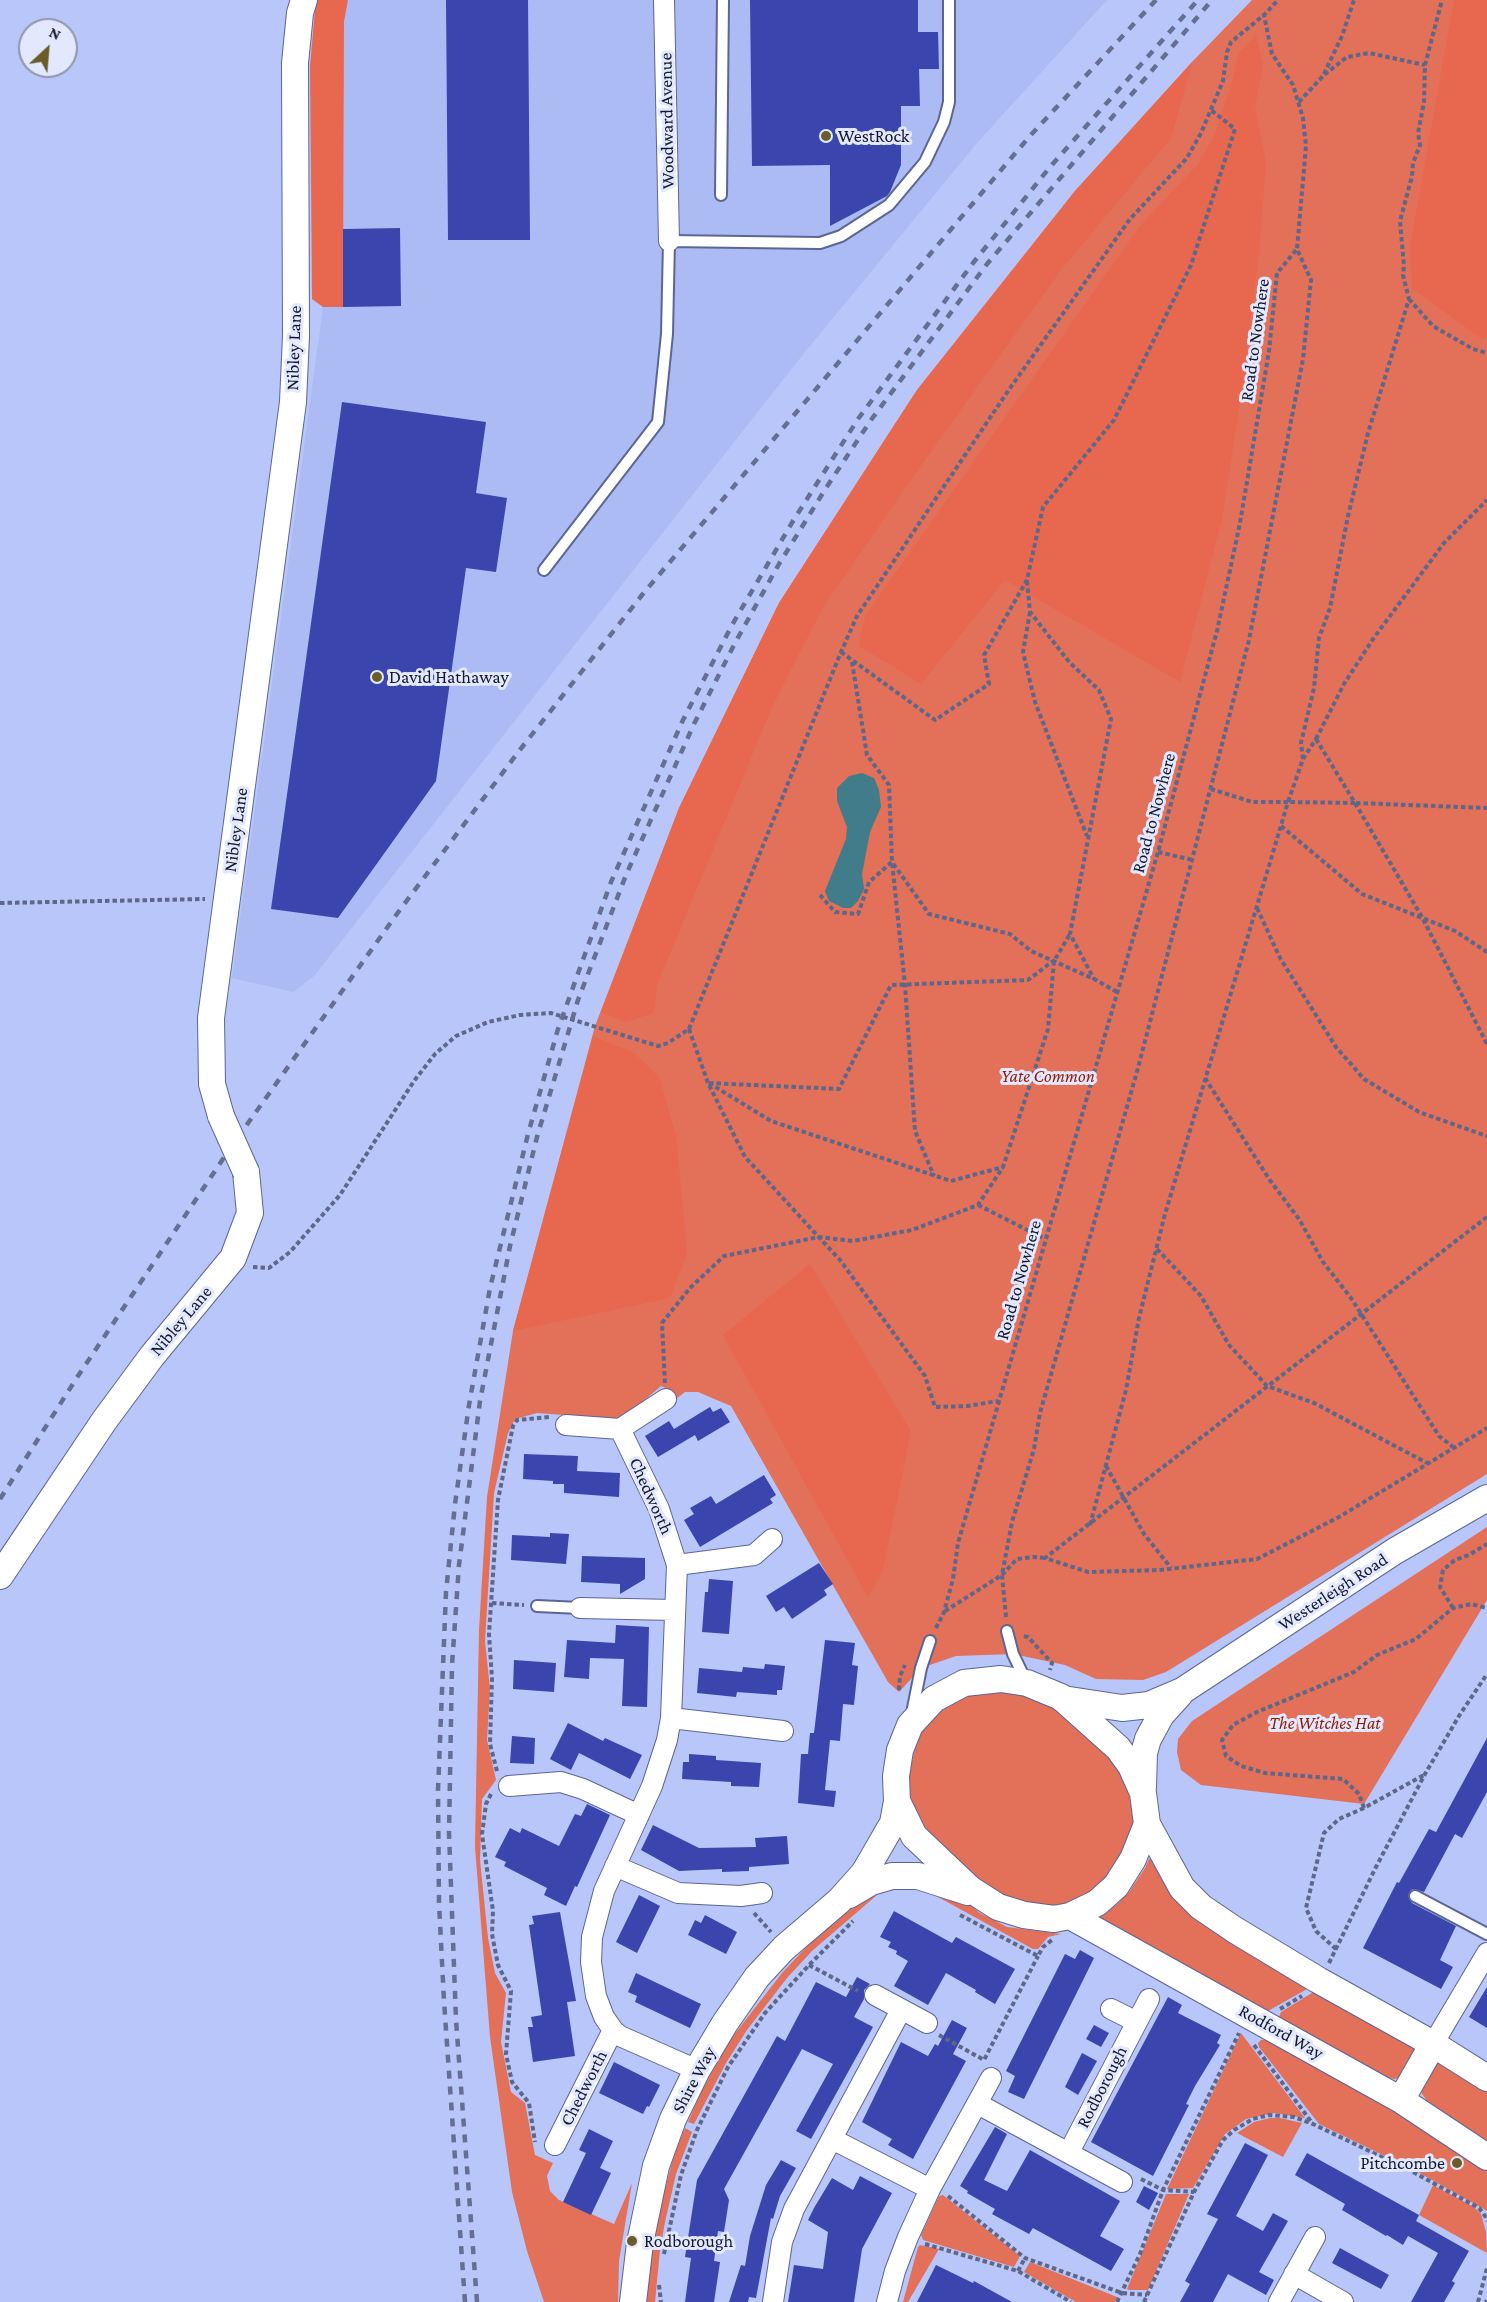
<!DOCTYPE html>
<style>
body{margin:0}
#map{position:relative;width:1487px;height:2302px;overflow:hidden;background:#b8c6f9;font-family:"Crimson Pro",serif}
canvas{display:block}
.north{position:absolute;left:18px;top:18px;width:60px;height:60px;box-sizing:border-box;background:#e2e8fe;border:2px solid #9095aa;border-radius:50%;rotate:26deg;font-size:16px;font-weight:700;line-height:24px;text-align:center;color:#14182b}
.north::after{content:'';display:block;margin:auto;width:21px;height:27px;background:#6b5c2a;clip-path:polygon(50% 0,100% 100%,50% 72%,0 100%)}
</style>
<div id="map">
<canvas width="1487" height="2302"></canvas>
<div class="north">N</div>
</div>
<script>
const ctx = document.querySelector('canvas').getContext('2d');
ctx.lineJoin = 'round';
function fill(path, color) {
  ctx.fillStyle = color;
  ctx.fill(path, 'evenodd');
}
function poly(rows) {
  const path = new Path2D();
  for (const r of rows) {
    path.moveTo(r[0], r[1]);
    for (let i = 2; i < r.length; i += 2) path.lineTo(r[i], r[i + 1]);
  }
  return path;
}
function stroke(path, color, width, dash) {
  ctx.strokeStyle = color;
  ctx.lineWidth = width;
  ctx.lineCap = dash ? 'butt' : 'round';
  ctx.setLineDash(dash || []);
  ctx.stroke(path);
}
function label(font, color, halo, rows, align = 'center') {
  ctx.font = font + ' "Crimson Pro",serif';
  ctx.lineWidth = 6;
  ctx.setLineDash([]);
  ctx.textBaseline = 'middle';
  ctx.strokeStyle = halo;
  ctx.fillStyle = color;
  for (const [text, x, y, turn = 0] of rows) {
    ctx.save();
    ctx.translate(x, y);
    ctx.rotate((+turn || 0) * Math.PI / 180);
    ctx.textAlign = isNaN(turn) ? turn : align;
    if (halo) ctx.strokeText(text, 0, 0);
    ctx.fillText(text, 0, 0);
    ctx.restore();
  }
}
fill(poly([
 [348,0,1107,0,977,143,801,357,314,976,293,992,232,978,323,307,343,306,344,22]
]), '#acbbf4');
fill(poly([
 [1252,0,1487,0,1487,1474,1166,1672,1143,1680,1096,1679,1065,1665,1013,1654,956,1656,921,1668,899,1692,888,1682,731,1406,698,1392,685,1392,676,1399,670,1390,661,1386,626,1416,618,1419,537,1413,515,1419,508,1433,494,1493,485,1641,490,1689,487,1740,496,1780,482,1799,480,1860,488,1938,495,1973,506,1993,501,2042,511,2092,525,2103,535,2155,553,2163,547,2176,550,2191,559,2200,614,2224,632,2183,619,2261,618,2302,544,2302,527,2251,512,2192,490,2037,475,1847,479,1630,487,1497,513,1331,595,1026,679,808,779,603,917,390,1075,191,1193,61],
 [1487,1527,1487,1600,1364,1804,1201,1785,1181,1770,1177,1752,1178,1739,1192,1721],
 [1011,1690,1049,1704,1111,1756,1132,1793,1134,1821,1132,1837,1102,1886,1073,1903,1045,1907,1015,1901,987,1886,936,1844,922,1828,912,1807,908,1787,911,1766,916,1744,924,1728,946,1706,963,1698,979,1692],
 [1149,1859,1152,1859,1171,1893,1308,1982,1307,1989,1268,2011,1097,1917,1116,1905,1129,1892,1145,1868],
 [911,1878,940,1885,954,1892,980,1913,1007,1927,1061,1934,1048,1937,1038,1949,1033,1949,916,1885,901,1884,884,1889,812,1951,787,1978,747,2030,726,2063,694,2124,688,2122,702,2090,730,2040,782,1973,814,1939,865,1893,875,1887],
 [1320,1988,1419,2045,1400,2078,1394,2079,1382,2076,1279,2017,1281,2012],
 [1241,2033,1305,2118,1274,2113,1246,2119,1225,2134,1193,2188,1167,2189],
 [1271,2039,1281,2041,1487,2168,1487,2211,1418,2172,1319,2124,1259,2047,1258,2043,1261,2040],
 [1438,2060,1458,2069,1487,2091,1487,2143,1427,2101,1422,2094,1421,2088],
 [1270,2118,1280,2118,1302,2123,1283,2157,1237,2133,1254,2122],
 [685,2128,692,2132,676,2174,665,2222,660,2250,655,2302,647,2302,647,2279,652,2238,674,2155],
 [1433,2185,1474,2207,1481,2214,1486,2232,1487,2253,1419,2215],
 [1166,2194,1189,2194,1148,2290,1129,2290,1127,2289],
 [943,2195,1020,2256,1014,2267,923,2240,921,2235,939,2196],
 [920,2245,939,2249,908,2302,903,2302,918,2247],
 [1030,2262,1117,2297,1115,2302,1076,2302,1024,2272]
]), '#e37058');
fill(poly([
 [318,0,348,0,344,22,343,307,323,307,312,299,310,66,315,9],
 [1454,0,1487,0,1487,335,1483,340,1412,288,1410,247],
 [1256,35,1263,65,1255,107,1266,163,1259,253,1238,416,1222,519,1180,682,1005,580,921,684,859,646,865,616,1140,226,1198,164,1214,136,1232,82,1238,54],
 [1193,61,1171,138,1061,270,925,460,823,607,772,707,657,985,654,1013,626,1022,601,1012,679,808,779,603,917,390,1075,191],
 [593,1036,633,1052,659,1077,676,1135,687,1253,670,1298,513,1331],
 [810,1264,911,1431,883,1570,868,1597,723,1335]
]), '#e8684f');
fill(poly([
 [862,773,874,778,879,790,881,807,870,832,862,874,864,889,858,901,851,908,843,908,829,901,825,891,846,839,847,827,837,801,837,788,849,776]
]), '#407c89');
fill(poly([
 [446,0,528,0,530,240,448,240],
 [750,0,918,0,918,32,938,32,939,69,919,69,920,106,901,106,901,165,890,192,887,196,830,226,830,165,752,166],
 [400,228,401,306,343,307,343,229],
 [342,402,486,422,476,493,507,498,496,572,466,568,436,781,338,918,271,909],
 [710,1407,713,1412,721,1408,730,1422,698,1441,695,1435,658,1457,645,1436,669,1421,674,1429],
 [524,1454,578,1456,577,1471,620,1473,619,1497,564,1493,564,1484,553,1484,553,1481,523,1479],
 [764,1475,776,1495,770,1499,773,1503,700,1547,684,1520,694,1514,690,1508,711,1496,716,1504],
 [550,1533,569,1534,566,1564,511,1560,512,1535,550,1537],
 [582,1556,645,1558,645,1579,620,1594,620,1584,581,1582],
 [819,1563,833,1584,824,1590,827,1595,792,1619,784,1607,776,1612,766,1596],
 [709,1579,733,1581,729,1634,702,1632,705,1592,708,1592],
 [616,1625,649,1627,647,1707,622,1706,624,1659,590,1658,589,1679,564,1677,567,1640,615,1643],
 [825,1640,855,1643,852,1665,858,1666,854,1705,843,1704,840,1741,830,1740,825,1790,836,1791,834,1807,798,1803,801,1754,808,1754,810,1733,814,1733],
 [514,1660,556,1663,554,1692,513,1689],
 [765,1664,785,1666,782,1690,777,1690,777,1695,737,1692,736,1697,697,1693,699,1668,742,1672,743,1667,764,1669],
 [568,1723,603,1741,605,1738,642,1755,630,1779,579,1753,571,1770,550,1759],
 [512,1736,535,1738,534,1764,510,1763],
 [1487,1738,1487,1792,1462,1838,1455,1834,1424,1892,1414,1889,1411,1890,1408,1896,1412,1903,1456,1926,1440,1960,1453,1967,1441,1989,1363,1948,1397,1882,1399,1883,1429,1829,1436,1832],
 [689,1754,716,1756,716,1760,761,1763,759,1787,731,1786,731,1782,682,1779,683,1762,689,1762],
 [587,1804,610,1815,577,1887,575,1886,566,1906,544,1895,547,1888,504,1866,506,1862,495,1857,510,1828,520,1833,522,1828,559,1846,575,1814,581,1816],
 [653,1825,699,1848,756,1847,755,1838,787,1836,789,1864,749,1867,749,1871,722,1872,722,1869,679,1871,641,1850],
 [639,1895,660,1906,637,1953,616,1942],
 [894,1911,952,1943,956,1937,1015,1969,995,2004,975,1992,976,1990,946,1973,928,2005,894,1986,908,1961,896,1954,897,1951,888,1947,891,1942,880,1937],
 [560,1912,576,2001,567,2002,575,2056,533,2062,528,2027,533,2027,531,2017,542,2015,529,1925,534,1924,532,1916],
 [705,1915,737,1932,726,1954,688,1935,695,1920,701,1923],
 [1080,1950,1094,1958,1024,2099,1008,2092,1015,2076,1006,2071,1065,1954,1075,1959],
 [636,1973,701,2004,690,2028,635,2002,637,1996,628,1992],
 [857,1977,870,1984,864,1990,864,1999,854,2017,873,2027,811,2139,796,2131,833,2064,802,2049,724,2189,729,2200,724,2232,718,2231,714,2261,720,2262,714,2302,685,2302,691,2258,685,2257,697,2180,777,2036,785,2041,816,1982,846,1997],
 [1487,1987,1487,2028,1469,2017],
 [1168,1997,1182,2005,1178,2013,1221,2035,1217,2043,1220,2045,1195,2086,1186,2104,1189,2105,1153,2176,1091,2142],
 [952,2020,967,2028,953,2054,966,2061,913,2159,888,2145,892,2139,862,2122,901,2042,928,2056,935,2044,938,2046],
 [1094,2025,1109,2033,1101,2047,1086,2039],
 [1082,2053,1097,2061,1078,2095,1065,2087],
 [614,2062,660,2085,649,2107,647,2106,643,2114,599,2093],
 [995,2127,1007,2134,984,2180,1007,2191,1030,2150,1120,2201,1100,2236,1124,2249,1111,2271,1033,2228,1029,2234,992,2214,995,2209,967,2193,968,2191,960,2186],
 [589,2129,613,2141,600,2168,611,2173,591,2215,563,2202,586,2153,579,2150],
 [1245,2143,1268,2155,1236,2216,1263,2231,1273,2213,1288,2221,1259,2272,1274,2280,1266,2295,1228,2274,1213,2302,1180,2302,1190,2284,1185,2281,1218,2219,1207,2214],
 [1307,2153,1419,2215,1416,2221,1469,2251,1452,2281,1455,2283,1444,2302,1411,2302,1438,2253,1408,2236,1403,2245,1387,2235,1386,2236,1342,2210,1345,2204,1295,2175],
 [781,2160,796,2168,780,2196,773,2219,771,2218,756,2298,749,2297,748,2302,729,2302,741,2265,745,2266,750,2236,766,2185],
 [860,2176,892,2193,862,2249,854,2302,788,2302,794,2265,823,2269,828,2232,808,2220,814,2208,832,2178,853,2190],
 [1144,2186,1158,2193,1149,2210,1136,2202],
 [1340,2248,1389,2275,1381,2289,1332,2263],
 [936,2265,973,2283,974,2281,1012,2302,917,2302]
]), '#3a46ad');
const service = poly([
 [721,195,723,0],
 [544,570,658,422,667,334,669,241,820,243,841,236,889,205,925,162,944,122,949,102,949,0],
 [537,1606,580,1608],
 [1007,1631,1013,1654,1026,1681],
 [912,1713,921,1668,930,1641],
 [1415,1896,1487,1934]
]);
const minor = poly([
 [664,0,669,241],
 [566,1425,620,1429,666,1399],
 [620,1429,659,1509,677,1565,671,1718,667,1740,652,1786,604,1891,592,1937,591,1962,596,1996,604,2017,613,2030,620,2036,697,2070],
 [677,1565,754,1555,772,1539],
 [580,1608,674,1610],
 [671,1718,783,1731],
 [509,1786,561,1782,583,1789,639,1815],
 [615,1866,678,1893,741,1896,762,1893],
 [875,1995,927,2023],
 [1111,2009,1135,2021],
 [1433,2044,1487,1953],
 [978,2104,1122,2182],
 [832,2139,930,2189],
 [555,2145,613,2030],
 [1069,2152,1149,1999],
 [1294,2274,1343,2302],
 [773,2302,782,2242,794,2209,901,2010],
 [887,2302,895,2271,908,2237,930,2189,991,2078],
 [1279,2302,1315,2237]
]);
const tertiary = poly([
 [221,1116,212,1084,211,1018,293,402,296,336,295,63,300,13,304,0],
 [0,1576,104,1421,152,1356,233,1258,250,1213,246,1172],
 [1001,1679,1027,1683,1061,1697,1118,1748,1131,1766,1143,1793,1147,1824,1133,1859,1116,1886,1097,1903,1070,1916,1054,1919,1024,1915,998,1907,970,1889,914,1836,897,1801,896,1776,900,1750,910,1725,934,1699,964,1683,1001,1679],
 [1063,1699,1122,1708,1149,1705,1182,1691,1395,1551,1487,1498],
 [1143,1787,1144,1753,1148,1739,1161,1715,1180,1694],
 [1147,1824,1182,1888,1201,1907,1235,1930,1318,1980,1433,2044,1487,2078],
 [849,1895,871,1882,892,1876,918,1876,968,1892],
 [1070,1916,1401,2100,1487,2157],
 [1401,2100,1433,2044],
 [633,2302,640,2243,656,2166,673,2119,697,2070,725,2023,757,1977,784,1948,839,1901,864,1873,893,1823,897,1801]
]);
stroke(service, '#5b6694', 14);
stroke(minor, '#5b6694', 22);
stroke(tertiary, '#5b6694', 28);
stroke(poly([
 [1324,74,1342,36,1354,0],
 [1299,102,1324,75,1347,57,1369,53,1425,65],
 [1409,299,1433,326,1473,349,1487,353],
 [1027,581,1030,612,1070,663,1099,690,1111,719,1070,934,1094,979],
 [1030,612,1023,652,1035,702,1087,836],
 [841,652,935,720,989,684,984,655,1027,580,1043,507,1114,420,1191,265,1235,129,1211,110],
 [852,662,867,755,889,785,892,862,905,985,915,1131,934,1176],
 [1316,739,1344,684,1373,639,1444,543,1487,500],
 [1316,739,1355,803,1288,802,1303,759,1316,739],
 [1303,759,1301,743,1314,688,1319,638,1330,608,1348,516,1368,433,1409,299,1403,275,1404,266,1400,221,1412,176,1413,163,1420,145,1418,133,1424,102,1425,65,1442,0],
 [1355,803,1422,917,1487,1044],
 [1356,803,1487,808],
 [1281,826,1362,894,1455,931,1487,952],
 [1158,852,1193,860],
 [820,895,835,912,858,914,869,882,892,862,929,914,1010,934,1031,951,1094,979,1117,992],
 [0,903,205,899],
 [1257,908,1280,958,1336,1047,1364,1079,1419,1112,1487,1136],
 [689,1029,708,1083,745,1157,840,1260,925,1376,935,1407,968,1406,998,1401],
 [1205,1078,1269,1179,1299,1219,1323,1262,1351,1298,1439,1436,1453,1447],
 [709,1083,839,1089,891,985,1028,980,1053,961],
 [709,1083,771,1121,951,1181,1003,1167],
 [978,1205,1045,1239],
 [1487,1217,1045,1558,1088,1572,1160,1570,1257,1559,1339,1517,1487,1428],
 [1157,1249,1201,1296,1229,1345,1267,1386,1314,1403,1427,1463],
 [253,1267,269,1268,290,1252,340,1195,414,1081,435,1054,456,1036,488,1022,520,1015,551,1013,658,1046,668,1043,689,1029,841,652,857,616,1008,391,1130,219,1187,158,1201,133,1223,81,1227,52,1231,42,1264,15,1278,0],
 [665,1383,662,1323,690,1288,724,1256,819,1237,853,1241,912,1230,978,1205,1003,1167,1048,1029,1054,961,1070,934],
 [1106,1466,1144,1534,1171,1568],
 [1090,1525,1126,1390,1139,1318,1165,1214,1288,802,1252,802,1211,789],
 [492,1603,524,1605],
 [1453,1608,1440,1587,1443,1570,1455,1560,1469,1555,1487,1544],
 [945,1611,1002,1575,1017,1559,1033,1557,1045,1558],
 [1006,1617,1002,1575,1012,1522,1034,1449,1040,1413,1138,1068,1249,640,1303,359,1311,280,1297,249,1306,146,1303,118,1293,85,1272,54,1264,15],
 [936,1628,944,1612,953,1579,958,1543,1158,852,1217,631,1240,523,1269,351,1277,273,1297,249],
 [1024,1636,1028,1637,1052,1663,1050,1670],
 [899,1690,900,1676,905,1665],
 [497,1771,490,1744,492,1678,489,1634,498,1500,513,1426,517,1420,550,1417],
 [491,1794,486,1804,482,1834,493,1911,492,1934,498,1965,511,1991,506,2054,512,2082,529,2103,535,2142],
 [1364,1808,1359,1794,1343,1779,1265,1773,1241,1766,1226,1756,1222,1740,1233,1725,1257,1712,1354,1672,1377,1655,1416,1639,1453,1608,1471,1604,1487,1608],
 [754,1913,771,1932],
 [960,1915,1038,1956,1043,1947,1052,1940],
 [1336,1949,1316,1931,1306,1908,1324,1833,1339,1819,1364,1808,1424,1775],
 [1329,1963,1376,1867,1425,1774,1459,1716,1487,1674],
 [809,1965,858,1991],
 [1280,2009,1302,1996],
 [939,2035,984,2060,1038,1956],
 [1254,2045,1313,2124],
 [1141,2179,1163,2190,1194,2192],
 [948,2196,1025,2258,1122,2293,1147,2295],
 [925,2244,1018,2271,1071,2302],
 [664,2254,681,2175,697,2130,728,2067,765,2013,809,1965,853,1921],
 [1018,2271,1025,2258],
 [659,2285,661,2302],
 [1117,2302,1140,2254,1163,2190,1239,2033],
 [1144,2302,1194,2192,1223,2140,1234,2130,1253,2119,1269,2115,1294,2117,1313,2124,1413,2172,1479,2208,1485,2216,1487,2221],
 [1478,2302,1487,2268],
 [1485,2302,1487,2301]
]), '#5e6789', 4, [4.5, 3]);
stroke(service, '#fff', 10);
stroke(minor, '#fff', 20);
stroke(tertiary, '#fff', 26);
stroke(poly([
 [0,1499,76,1379,231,1147,399,911,519,751,642,595,1029,137,1156,0],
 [465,2302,444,2001,439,1903,438,1790,446,1592,455,1504,469,1405,490,1288,528,1134,558,1029,611,882,683,720,732,625,793,521,858,419,973,263,1050,167,1198,0],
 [477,2302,456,2020,449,1833,452,1665,459,1565,480,1401,510,1246,537,1137,578,1000,626,875,694,724,735,643,779,564,826,488,871,420,987,264,1212,0]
]), '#666f92', 4.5, [8, 8]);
const tertiaryBridge = poly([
 [221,1116,246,1172]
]);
stroke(tertiaryBridge, '#5b6694', 28, []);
stroke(tertiaryBridge, '#fff', 26);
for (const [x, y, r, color] of [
 [826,136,6,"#6b5c2a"],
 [377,677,6,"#6b5c2a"],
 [1457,2163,6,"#6b5c2a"],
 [632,2241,6,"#6b5c2a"]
]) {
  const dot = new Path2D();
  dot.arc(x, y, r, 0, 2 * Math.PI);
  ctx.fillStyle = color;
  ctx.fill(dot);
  stroke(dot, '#e2e8fe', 2);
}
label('18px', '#14182b', '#e2e8fe', [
 ["Woodward Avenue",667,121,-91],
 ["Road to Nowhere",1255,340,-82],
 ["Nibley Lane",294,348,-88],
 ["Road to Nowhere",1154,813,-75],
 ["Nibley Lane",236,830,-82],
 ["Road to Nowhere",1019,1280,-74],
 ["Nibley Lane",181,1321,-50],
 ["Chedworth",651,1496,66],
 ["Westerleigh Road",1333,1592,-33],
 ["Rodford Way",1281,2032,29],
 ["Shire Way",694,2080,-62],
 ["Rodborough",1102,2087,-63],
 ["Chedworth",584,2088,-63]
]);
label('18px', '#14182b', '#e2e8fe', [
 ["WestRock",838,136],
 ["David Hathaway",389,677],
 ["Pitchcombe",1445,2163,"right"],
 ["Rodborough",644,2241]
], 'left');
label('italic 18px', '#911c04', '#e2e8fe', [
 ["Yate Common",1048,1076],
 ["The Witches Hat",1325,1723]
]);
</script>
